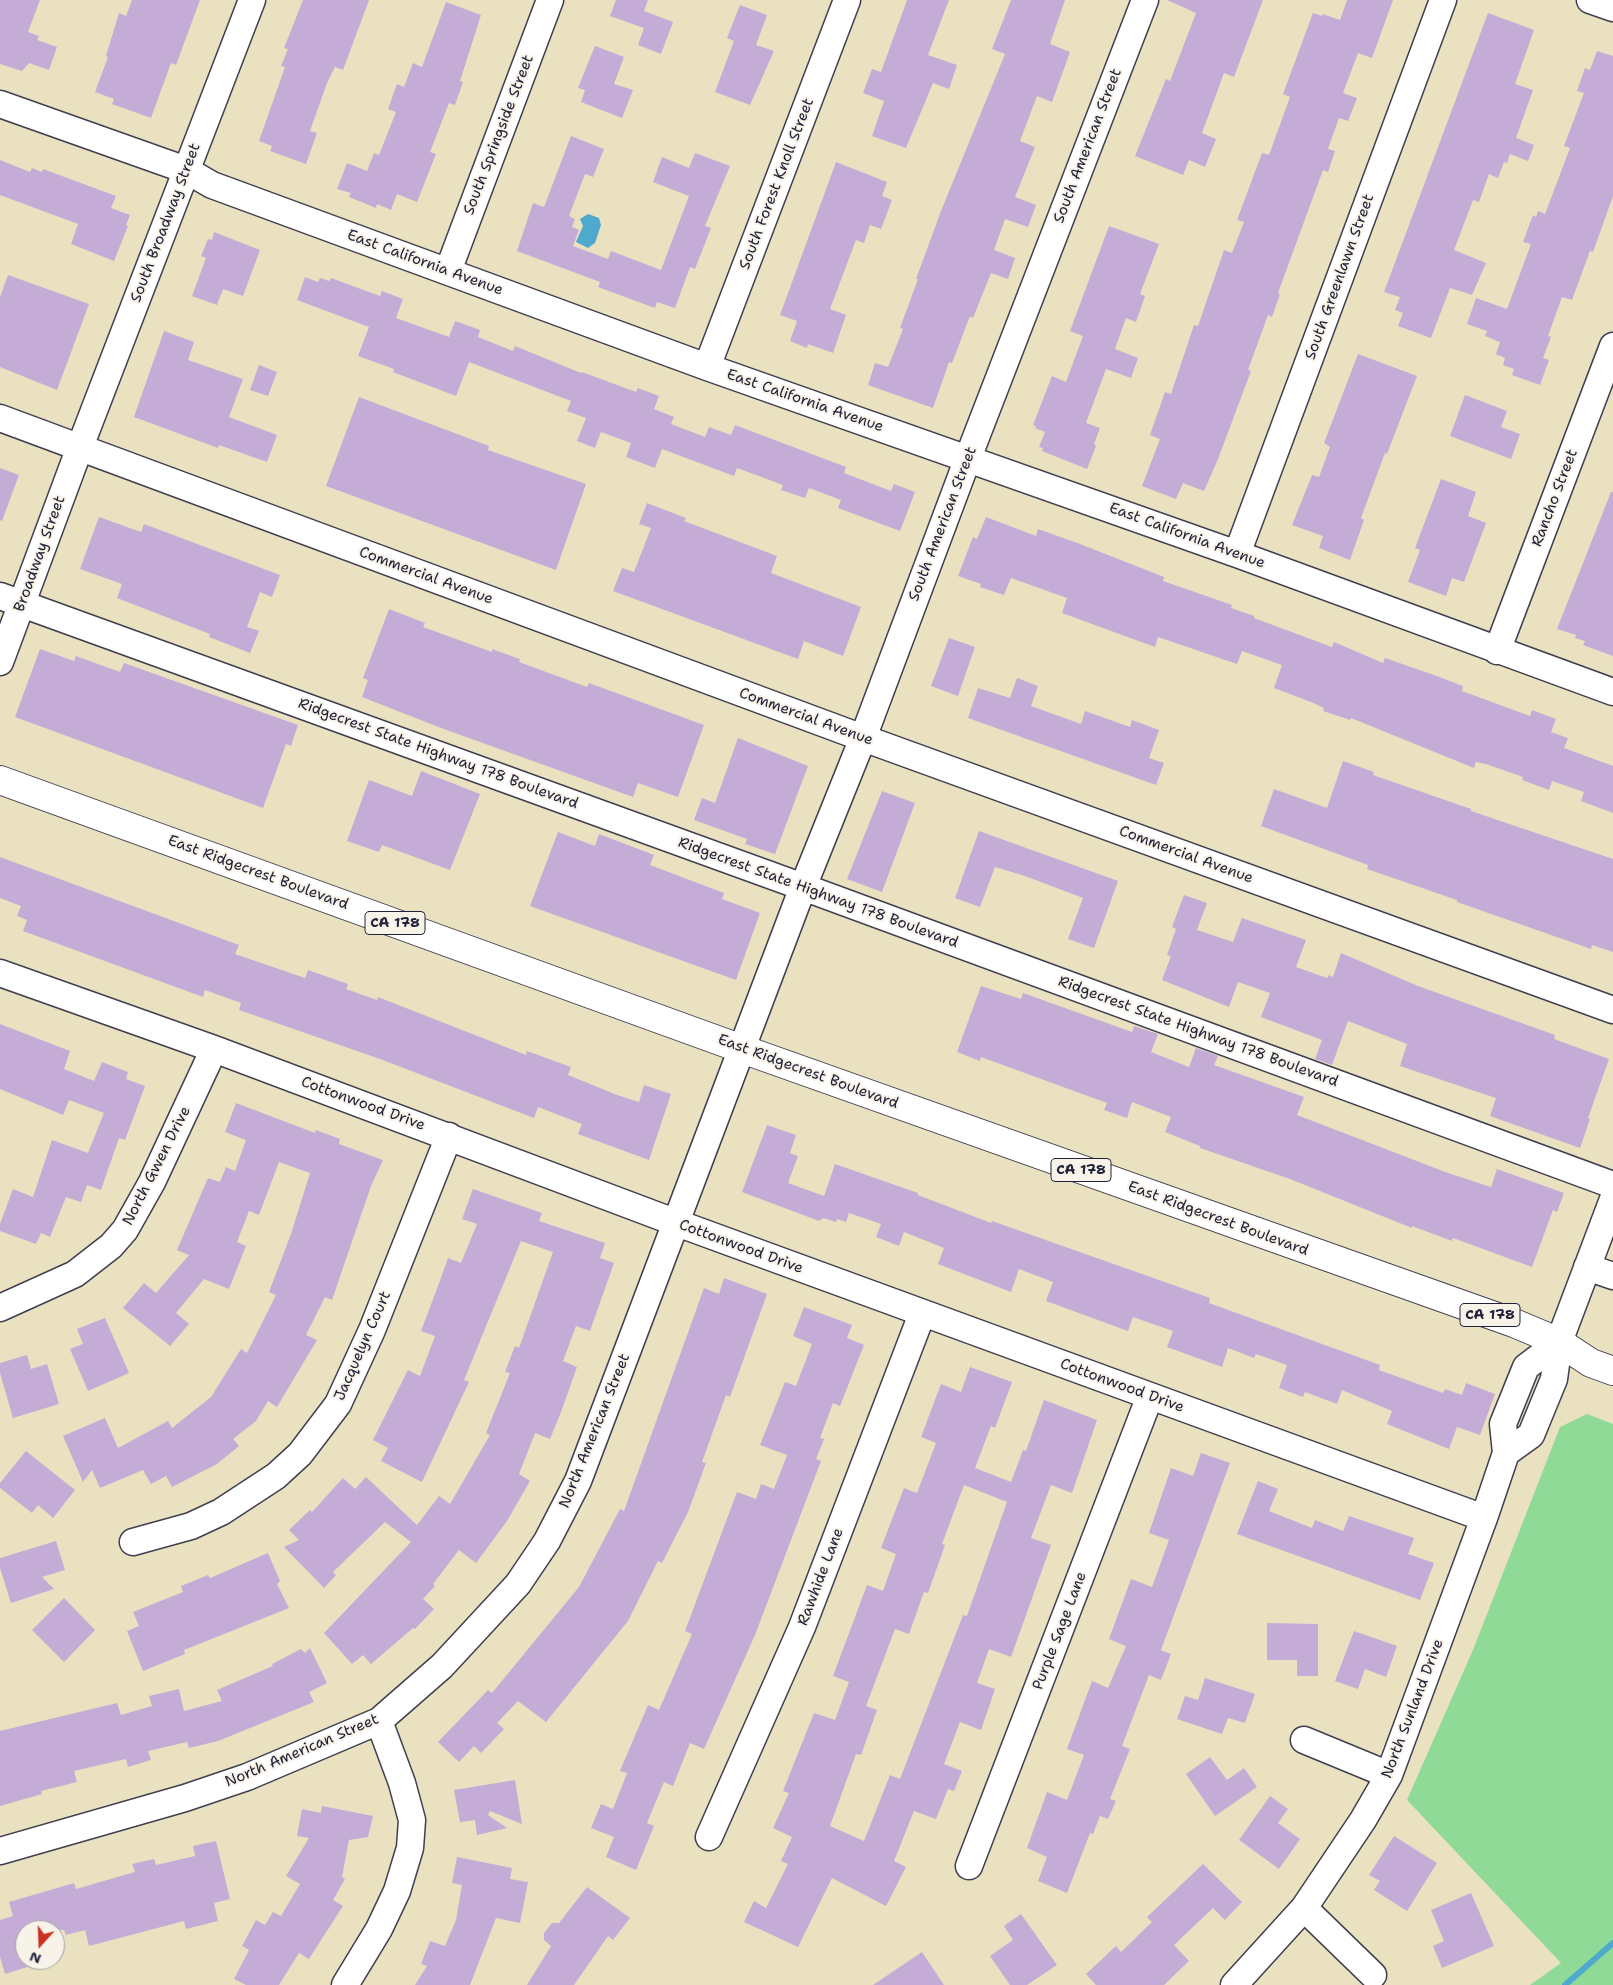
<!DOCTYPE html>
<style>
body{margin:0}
#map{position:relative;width:1613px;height:1985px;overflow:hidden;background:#eae1c0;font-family:"Shantell Sans",sans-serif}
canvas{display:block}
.north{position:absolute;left:15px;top:1920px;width:50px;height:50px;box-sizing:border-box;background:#f7f3e8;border:1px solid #a29fa3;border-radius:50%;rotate:200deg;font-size:14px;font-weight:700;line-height:20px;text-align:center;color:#22223b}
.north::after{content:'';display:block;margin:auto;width:18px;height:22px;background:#c8321e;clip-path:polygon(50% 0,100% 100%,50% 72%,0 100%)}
</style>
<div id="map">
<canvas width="1613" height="1985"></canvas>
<div class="north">N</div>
</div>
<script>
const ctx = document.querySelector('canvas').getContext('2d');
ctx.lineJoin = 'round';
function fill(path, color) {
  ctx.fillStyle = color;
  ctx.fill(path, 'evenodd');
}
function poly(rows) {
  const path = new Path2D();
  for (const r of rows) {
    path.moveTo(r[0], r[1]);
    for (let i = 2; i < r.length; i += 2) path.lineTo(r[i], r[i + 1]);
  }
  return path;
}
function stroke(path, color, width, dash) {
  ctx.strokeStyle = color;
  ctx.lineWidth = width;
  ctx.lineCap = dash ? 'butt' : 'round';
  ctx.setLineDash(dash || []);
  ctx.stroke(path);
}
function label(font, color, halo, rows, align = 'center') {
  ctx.font = font + ' "Shantell Sans",sans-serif';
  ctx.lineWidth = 4;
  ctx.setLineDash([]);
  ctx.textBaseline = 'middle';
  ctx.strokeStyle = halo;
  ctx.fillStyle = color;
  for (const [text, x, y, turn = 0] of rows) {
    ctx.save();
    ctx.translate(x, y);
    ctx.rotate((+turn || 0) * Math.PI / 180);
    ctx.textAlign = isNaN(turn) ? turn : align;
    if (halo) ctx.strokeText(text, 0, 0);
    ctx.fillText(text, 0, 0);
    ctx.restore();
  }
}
fill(poly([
 [1587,1414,1613,1424,1613,1985,1530,1985,1561,1963,1407,1800,1473,1650,1560,1427]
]), '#8fda97');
fill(poly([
 [588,214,599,218,601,225,595,243,588,248,576,242,583,226,580,219]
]), '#4fa9cc');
stroke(poly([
 [1565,1985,1613,1943]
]), '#4fa9cc', 6);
fill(poly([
 [0,0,40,0,28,32,39,36,37,40,57,47,49,70,29,63,22,71,0,64],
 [132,0,200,0,176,65,171,63,151,118,112,104,114,99,95,92,108,57,106,56,119,13,126,16],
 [303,0,369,0,343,70,335,67,327,83,310,131,317,133,306,164,270,151,272,146,259,141,285,67,281,66,288,49,284,48],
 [616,0,648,0,644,11,673,22,661,54,638,45,644,28,610,16],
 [907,0,949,0,928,55,957,65,949,89,933,83,906,148,872,136,884,101,863,93,872,69,881,72],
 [1011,0,1065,0,1050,44,1070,52,1052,102,1037,96,1020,141,1035,147,1015,197,1036,205,1028,227,1005,219,994,250,1015,258,1008,279,991,273,973,318,970,316,952,363,949,362,933,408,868,385,875,363,888,367,903,329,900,328,918,279,916,279,941,211,1005,54,992,49],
 [1167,0,1263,0,1234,77,1224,73,1202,133,1216,139,1205,167,1189,160,1183,175,1135,156,1166,79,1170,81,1196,13],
 [1347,0,1393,0,1372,58,1358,53,1343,93,1357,98,1348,121,1339,118,1328,149,1335,151,1328,172,1323,170,1278,293,1280,294,1272,317,1268,315,1248,370,1251,371,1218,459,1204,491,1183,483,1176,499,1142,486,1160,439,1150,435,1165,392,1171,394,1194,325,1198,326,1224,250,1232,253,1244,222,1237,220,1262,153,1269,155,1290,97,1283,94,1313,13,1322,16,1323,14,1340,20],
 [446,2,481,15,460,81,463,82,455,105,449,103,430,152,436,154,417,202,397,194,391,210,377,204,376,208,349,197,351,193,337,189,347,163,367,171,374,153,379,155,396,112,388,109,397,84,404,87,413,63,422,67],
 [740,5,767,15,756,45,774,51,750,105,715,92,734,41,727,38],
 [1488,13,1534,30,1515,84,1533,90,1516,138,1534,145,1528,161,1510,154,1507,163,1504,162,1498,178,1489,174,1479,202,1473,200,1454,250,1486,263,1472,295,1450,288,1431,338,1398,326,1403,313,1395,310,1400,297,1384,292],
 [595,46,624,57,614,84,633,90,622,118,581,102,585,90,578,88],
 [1597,51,1613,56,1613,196,1593,252,1590,251,1572,300,1562,297,1548,336,1551,337,1543,358,1549,360,1540,385,1512,375,1514,369,1503,365,1505,358,1496,354,1500,342,1485,336,1487,331,1467,324,1476,298,1507,309,1531,244,1523,242,1533,215,1536,217,1538,211,1545,214,1570,148,1564,146,1584,93,1577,91,1585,68,1590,70],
 [571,136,604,149,593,177,585,174,569,216,575,219,572,227,579,230,573,246,608,259,611,251,661,270,689,196,653,182,662,157,689,168,695,153,730,166,705,226,711,228,695,269,690,267,675,308,657,302,655,308,598,287,600,282,517,251,533,203,544,207],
 [0,160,30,172,32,168,42,172,43,169,116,196,111,208,130,215,126,225,128,226,114,261,71,244,78,224,0,195],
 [836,162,887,182,882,196,892,200,881,229,870,225,864,243,856,240,830,309,846,315,833,353,808,344,807,348,790,341,797,321,780,315],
 [1109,226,1159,244,1140,294,1145,296,1136,322,1126,318,1115,349,1138,358,1131,378,1106,369,1086,423,1100,428,1094,444,1096,446,1087,469,1042,451,1043,448,1039,447,1045,432,1035,428,1036,426,1033,425,1052,376,1066,382,1083,336,1070,331],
 [214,232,260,250,243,296,223,289,217,305,192,296,206,258,201,256,208,239,212,240],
 [8,275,89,304,57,390,0,367,0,297],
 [305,277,318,282,320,278,329,281,331,278,380,296,382,291,403,299,396,318,449,337,455,321,480,330,478,337,513,351,515,346,581,373,582,372,636,392,638,388,659,396,654,409,674,417,671,424,705,437,709,427,731,435,735,425,846,467,844,473,891,491,894,484,915,492,900,531,838,508,841,500,809,488,805,498,781,490,783,485,737,468,734,476,662,449,655,468,626,457,631,443,601,432,595,448,577,441,586,418,567,411,571,401,469,362,456,396,393,372,394,369,358,356,369,327,297,300],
 [164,331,194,342,188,360,243,379,229,417,277,435,267,462,219,445,218,448,134,417],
 [1358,354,1417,376,1387,454,1385,453,1361,518,1364,520,1350,560,1319,548,1323,536,1292,525,1312,475,1319,477,1330,447,1324,443],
 [259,365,277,372,268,396,250,390],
 [1465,395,1507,411,1501,427,1520,434,1511,459,1450,436],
 [359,397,489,446,488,450,586,484,556,570,326,486],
 [0,468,19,475,2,521,0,520],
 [1441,479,1476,492,1468,516,1486,523,1464,582,1452,578,1446,596,1408,582,1420,550,1415,548],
 [1611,492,1613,492,1613,656,1583,645,1585,641,1575,638,1576,635,1557,629],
 [647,503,686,518,684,521,777,556,771,573,861,607,843,656,804,641,798,659,613,591,622,568,634,572,651,528,639,524],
 [99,517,141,532,144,524,280,575,272,597,260,592,247,627,259,631,250,653,209,637,210,634,117,598,122,584,80,569],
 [986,517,1036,536,1038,529,1080,544,1164,577,1163,581,1232,605,1231,608,1254,616,1254,618,1332,647,1334,642,1383,663,1385,658,1434,675,1463,686,1462,691,1530,716,1532,710,1556,719,1551,732,1568,738,1564,748,1613,766,1613,813,1581,801,1584,792,1552,781,1549,790,1522,780,1523,777,1486,764,1476,762,1474,768,1351,718,1350,720,1323,711,1324,708,1311,702,1274,688,1282,665,1242,651,1237,664,1158,637,1155,647,1062,613,1067,598,1011,578,1004,595,980,587,981,584,958,576,973,537,977,539],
 [389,609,425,623,423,627,492,652,492,649,520,659,519,662,587,687,589,683,704,725,678,797,638,783,633,797,441,728,362,697,368,680,363,678],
 [949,638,975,647,958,696,931,686],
 [40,649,74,661,76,656,120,672,124,663,298,725,291,746,286,744,263,808,15,717],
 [1017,678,1038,686,1031,706,1081,724,1085,711,1130,727,1132,720,1159,730,1149,758,1164,763,1156,785,968,718,978,688,1010,698],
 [738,738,808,766,775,854,745,844,747,839,694,820,702,798,715,803],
 [1343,761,1374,772,1373,775,1471,809,1471,811,1613,859,1613,952,1592,945,1591,949,1457,902,1457,900,1367,869,1368,865,1261,826,1274,789,1327,808],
 [421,771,480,794,450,870,382,845,379,852,347,841,369,780,412,796],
 [882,791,915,803,882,892,847,879],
 [979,831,1118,881,1094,948,1068,939,1083,898,1025,876,995,867,980,907,955,898],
 [558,832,595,846,599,834,654,855,650,865,724,893,722,899,760,913,736,980,530,906],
 [0,857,239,945,235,954,305,978,308,970,348,984,346,989,377,1000,378,997,526,1055,527,1051,571,1067,568,1075,617,1095,639,1102,644,1085,671,1094,649,1160,578,1134,582,1124,538,1107,534,1118,380,1059,239,1010,241,1003,205,990,203,997,23,931,27,920,17,916,21,906,0,898],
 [1184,895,1207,903,1197,930,1233,942,1242,918,1306,940,1296,967,1327,978,1329,975,1333,977,1341,953,1418,986,1555,1035,1554,1039,1609,1059,1588,1118,1590,1119,1580,1148,1490,1116,1496,1098,1400,1066,1407,1044,1348,1021,1332,1065,1315,1059,1322,1040,1261,1017,1270,993,1238,982,1229,1007,1162,980,1171,956,1167,955,1176,929,1172,927],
 [981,986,1021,999,1023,993,1132,1032,1134,1026,1158,1034,1151,1052,1189,1067,1196,1048,1218,1056,1214,1065,1304,1097,1297,1115,1448,1173,1491,1187,1497,1169,1564,1193,1557,1212,1553,1210,1532,1267,1453,1238,1452,1241,1412,1226,1412,1228,1290,1179,1200,1148,1200,1146,1165,1132,1171,1117,1132,1102,1127,1118,1104,1110,1107,1103,981,1057,980,1061,957,1052],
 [0,1024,70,1051,64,1069,94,1081,102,1062,128,1072,126,1079,145,1086,125,1140,119,1138,101,1190,87,1185,81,1202,66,1197,50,1237,41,1233,36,1244,0,1231,0,1224,13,1189,33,1197,52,1140,88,1153,104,1113,69,1100,63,1115,0,1089],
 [236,1103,315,1133,316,1130,340,1139,339,1144,383,1160,371,1186,332,1300,325,1297,306,1335,317,1340,277,1407,268,1401,256,1421,233,1439,239,1446,217,1464,172,1487,166,1476,151,1484,143,1470,100,1488,92,1470,83,1482,63,1436,105,1418,118,1448,168,1421,172,1428,211,1397,241,1349,247,1353,276,1295,269,1292,291,1234,310,1173,279,1162,259,1215,249,1211,237,1242,246,1246,229,1289,204,1279,176,1313,189,1324,170,1346,123,1308,144,1283,156,1293,189,1255,177,1250,208,1178,220,1182,226,1167,235,1171,246,1140,225,1132],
 [767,1125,796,1135,790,1153,798,1156,788,1183,824,1196,835,1164,918,1193,918,1195,991,1223,992,1221,1210,1298,1209,1303,1380,1365,1379,1370,1443,1393,1445,1389,1462,1395,1466,1383,1495,1394,1480,1435,1457,1427,1449,1449,1387,1424,1392,1411,1342,1390,1337,1404,1305,1392,1303,1397,1279,1388,1287,1365,1256,1354,1254,1358,1228,1348,1222,1367,1167,1347,1173,1331,1133,1317,1128,1331,1046,1301,1053,1282,1019,1269,1011,1292,938,1264,944,1248,904,1232,899,1246,876,1237,881,1224,849,1213,846,1222,837,1219,836,1222,823,1218,819,1221,742,1192],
 [473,1189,542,1213,539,1221,605,1243,600,1258,614,1263,590,1331,576,1326,563,1361,577,1367,561,1412,550,1439,535,1433,519,1474,530,1481,507,1521,476,1563,459,1550,433,1584,435,1586,423,1599,434,1609,415,1629,413,1628,371,1664,363,1655,352,1664,324,1633,411,1542,385,1522,333,1572,336,1575,324,1588,284,1547,299,1540,289,1530,310,1510,312,1512,343,1478,355,1489,366,1477,417,1525,439,1496,450,1504,490,1435,486,1433,510,1373,505,1372,515,1346,519,1348,553,1252,521,1241,464,1380,469,1382,422,1482,381,1461,388,1448,373,1440,408,1370,420,1376,435,1336,421,1331,438,1286,448,1258,461,1263,477,1224,462,1219],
 [724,1278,767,1294,730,1397,726,1395,702,1462,706,1463,688,1512,662,1563,658,1561,628,1621,546,1722,518,1701,497,1723,504,1729,481,1753,474,1746,459,1762,438,1742,488,1690,492,1693,579,1587,620,1509,624,1511,704,1288,719,1294],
 [804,1307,852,1325,847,1338,864,1345,840,1406,833,1403,820,1438,824,1439,816,1459,821,1461,755,1635,704,1749,690,1743,673,1786,664,1782,647,1823,654,1826,636,1870,606,1857,614,1837,591,1828,601,1804,613,1809,627,1773,620,1771,648,1705,659,1710,692,1634,685,1631,737,1492,756,1499,761,1484,774,1489,787,1455,760,1445,785,1382,796,1386,812,1344,793,1336],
 [105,1318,129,1373,88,1391,70,1349,83,1344,77,1329],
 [27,1355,31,1369,47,1364,59,1404,13,1418,0,1373,0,1363],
 [970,1367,1012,1382,995,1428,991,1426,975,1468,1011,1482,1023,1450,1026,1451,1044,1400,1097,1420,1072,1493,1051,1485,1031,1538,1051,1545,1011,1657,989,1649,977,1683,995,1689,981,1730,960,1722,944,1764,962,1771,954,1791,948,1789,936,1819,914,1811,894,1861,906,1867,886,1906,832,1878,798,1947,744,1922,754,1901,766,1908,788,1864,781,1861,792,1837,773,1828,789,1793,783,1791,814,1713,835,1720,849,1682,833,1676,867,1585,883,1591,896,1554,881,1548,904,1488,917,1493,936,1443,921,1437,941,1384,961,1392],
 [964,1485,1007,1502,967,1616,963,1615,900,1779,890,1775,864,1841,830,1826,856,1754,861,1755,877,1710,866,1706,895,1629,909,1634,924,1592,928,1593,945,1545,942,1544],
 [26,1451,75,1490,53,1518,38,1505,32,1513,0,1488,0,1483],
 [1201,1453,1230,1463,1161,1650,1171,1654,1161,1680,1149,1675,1122,1746,1130,1749,1110,1799,1116,1801,1108,1819,1100,1816,1093,1834,1090,1833,1067,1893,1038,1881,1047,1857,1027,1848,1047,1792,1067,1800,1084,1755,1067,1749,1092,1681,1108,1688,1126,1646,1109,1639,1131,1579,1152,1587,1169,1540,1149,1533,1171,1468,1193,1476],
 [1258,1481,1278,1489,1269,1511,1312,1528,1315,1520,1343,1531,1349,1516,1414,1538,1408,1554,1434,1563,1420,1600,1237,1534],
 [56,1541,65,1570,42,1577,54,1589,11,1603,0,1568,0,1558],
 [268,1553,280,1581,277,1584,289,1608,184,1650,185,1654,143,1671,127,1631,139,1626,133,1612,183,1592,181,1586,208,1575,210,1578],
 [64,1598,95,1630,64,1662,32,1630],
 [1267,1623,1318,1624,1318,1676,1297,1676,1297,1660,1267,1660],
 [1354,1631,1397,1646,1386,1677,1365,1669,1358,1689,1335,1681],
 [310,1648,327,1683,309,1692,314,1702,218,1741,189,1748,187,1742,148,1751,151,1760,128,1767,126,1759,74,1771,77,1782,41,1791,42,1794,0,1806,0,1731,117,1703,121,1715,152,1706,149,1696,179,1689,184,1711,222,1701,217,1690,273,1666,272,1664,301,1649,305,1653],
 [1205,1678,1255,1694,1245,1723,1228,1718,1222,1734,1177,1719,1185,1696,1198,1700],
 [1210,1757,1227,1780,1244,1768,1257,1787,1215,1816,1186,1774],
 [515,1780,522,1824,490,1811,488,1815,507,1828,477,1835,475,1820,460,1822,454,1790],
 [1270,1796,1288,1809,1278,1823,1300,1839,1279,1869,1239,1840],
 [322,1806,373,1816,368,1837,349,1840,342,1877,345,1879,333,1900,343,1906,309,1959,299,1953,279,1985,246,1985,234,1979,249,1950,242,1946,256,1920,265,1925,273,1912,281,1916,300,1884,286,1876,309,1838,297,1836,302,1809,321,1813],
 [1394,1836,1437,1863,1407,1911,1374,1890,1380,1881,1369,1875],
 [216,1841,230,1899,214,1903,218,1921,186,1929,184,1921,89,1946,85,1930,66,1935,64,1930,25,1930,25,1960,36,1960,37,1964,5,1974,0,1957,0,1920,13,1916,9,1902,74,1883,76,1889,135,1872,132,1864,154,1859,156,1865,195,1856,193,1846],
 [457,1857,512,1868,510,1879,528,1882,520,1923,496,1918,470,1985,415,1985,427,1966,421,1964,430,1941,445,1946,456,1920,462,1885,452,1883],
 [1203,1864,1242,1902,1225,1920,1213,1908,1174,1945,1189,1961,1164,1985,1096,1985,1086,1974,1116,1946,1121,1952,1152,1922,1147,1917],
 [587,1887,630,1918,613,1940,608,1936,574,1985,527,1985,551,1946,544,1940,544,1933,552,1923,559,1923],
 [1471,1893,1494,1946,1442,1968,1433,1946,1444,1941,1431,1910],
 [1021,1914,1057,1965,1027,1985,1010,1985,990,1956,1013,1940,1004,1926],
 [922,1952,944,1985,873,1985]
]), '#c5acd7');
const minor = poly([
 [1590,0,1613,8],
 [0,104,186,170,212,185,707,367,1237,554,1613,692],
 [448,271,550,0],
 [707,367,847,0],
 [0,418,863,738,1613,1010],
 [1237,554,1443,0],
 [0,596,803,887,1613,1185],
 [1497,651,1613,346],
 [0,662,80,447,252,0],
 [0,973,214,1049,677,1223,1484,1518],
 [1587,1267,1613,1276],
 [0,1308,75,1274,111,1246,125,1230,152,1182,214,1049],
 [1506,1453,1531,1435,1554,1379,1559,1342,1613,1199],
 [133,1542,191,1526,221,1512,276,1476,300,1454,338,1404,372,1330,449,1136],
 [1304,1740,1389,1775],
 [709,1837,802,1627,922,1314],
 [0,1851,185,1798,247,1777,379,1721,442,1666,518,1584,547,1541,578,1481,803,887,863,738,968,458,1145,0],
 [969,1866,1150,1396],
 [1304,1908,1373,1975],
 [345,1985,379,1929,397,1891,410,1848,412,1820,402,1783,379,1721],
 [1234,1985,1304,1908,1363,1820,1389,1775,1484,1518,1506,1453,1503,1424,1526,1367,1559,1342]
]);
const major = poly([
 [0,780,742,1049,1514,1323,1559,1342,1591,1363,1613,1371]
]);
stroke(minor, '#403f4f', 29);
stroke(major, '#403f4f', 30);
stroke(minor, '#fff', 26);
stroke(major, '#fff', 28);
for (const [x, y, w] of [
 [395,923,60],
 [1081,1170,60],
 [1490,1315,60]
]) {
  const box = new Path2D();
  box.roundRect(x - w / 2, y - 11.5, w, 23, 4);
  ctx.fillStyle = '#f7f3e8';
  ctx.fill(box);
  stroke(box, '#22223b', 1);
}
label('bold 14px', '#22223b', null, [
 ["CA 178",395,923],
 ["CA 178",1081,1170],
 ["CA 178",1490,1315]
]);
label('15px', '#22223b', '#f7f3e8', [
 ["South Springside Street",499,135,-69],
 ["South American Street",1088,146,-69],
 ["South Forest Knoll Street",777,184,-69],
 ["South Broadway Street",166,223,-69],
 ["East California Avenue",425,263,20],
 ["South Greenlawn Street",1340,277,-70],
 ["East California Avenue",805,401,19],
 ["Rancho Street",1555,498,-69],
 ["South American Street",943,524,-69],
 ["East California Avenue",1187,536,20],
 ["Broadway Street",40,554,-70],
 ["Commercial Avenue",426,576,20],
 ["Commercial Avenue",806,717,20],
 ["Ridgecrest State Highway 178 Boulevard",438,754,20],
 ["Commercial Avenue",1186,855,20],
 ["East Ridgecrest Boulevard",258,873,20],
 ["Ridgecrest State Highway 178 Boulevard",818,893,20],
 ["Ridgecrest State Highway 178 Boulevard",1198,1032,20],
 ["East Ridgecrest Boulevard",808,1072,20],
 ["Cottonwood Drive",363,1104,20],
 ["North Gwen Drive",157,1166,-63],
 ["East Ridgecrest Boulevard",1218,1219,20],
 ["Cottonwood Drive",741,1247,20],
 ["Jacquelyn Court",363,1346,-66],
 ["Cottonwood Drive",1122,1386,20],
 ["North American Street",595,1431,-68],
 ["Rawhide Lane",821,1577,-69],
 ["Purple Sage Lane",1060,1631,-69],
 ["North Sunland Drive",1413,1709,-69],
 ["North American Street",302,1751,-23]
]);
</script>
